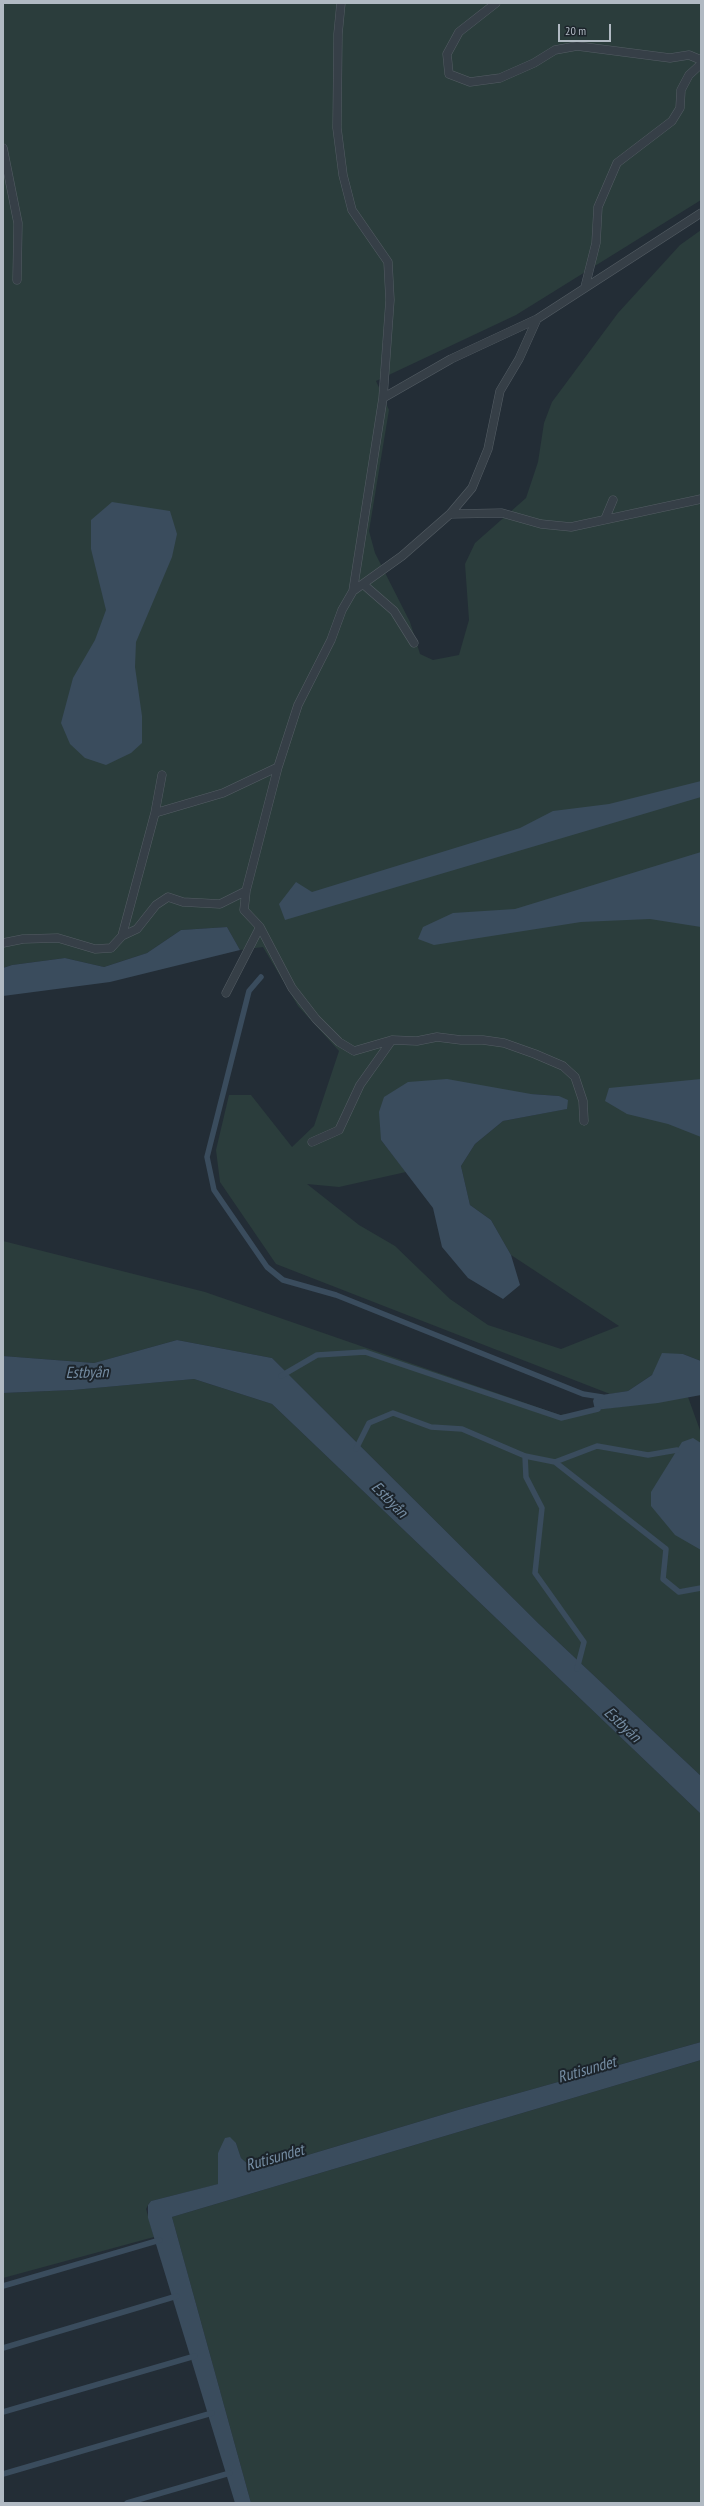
<!DOCTYPE html>
<meta charset="utf-8">
<style>
body{margin:0}
#map{position:relative;width:704px;height:2506px;overflow:hidden;background:#232d36;font-family:"PT Sans Narrow",sans-serif}
canvas{display:block}
.frame{position:absolute;inset:0;border:4px solid #b1bac3;pointer-events:none}
.scale{position:absolute;left:558px;top:24px;width:53px;height:18px;box-sizing:border-box;border:2px solid #b1bac3;border-top:0;padding-left:5px;font-size:12px;line-height:14px;white-space:nowrap;color:#b1bac3;-webkit-text-stroke:3px #1c242b;paint-order:stroke}
</style>
<div id="map">
<canvas width="704" height="2506"></canvas>
<div class="frame"></div>
<div class="scale">20 m</div>
</div>
<script>
const ctx = document.querySelector('canvas').getContext('2d');
ctx.lineJoin = 'round';
function fill(path, color) {
  ctx.fillStyle = color;
  ctx.fill(path, 'evenodd');
}
function poly(rows) {
  const path = new Path2D();
  for (const r of rows) {
    path.moveTo(r[0], r[1]);
    for (let i = 2; i < r.length; i += 2) path.lineTo(r[i], r[i + 1]);
  }
  return path;
}
function stroke(path, color, width, dash) {
  ctx.strokeStyle = color;
  ctx.lineWidth = width;
  ctx.lineCap = dash ? 'butt' : 'round';
  ctx.setLineDash(dash || []);
  ctx.stroke(path);
}
function label(font, color, halo, rows, align = 'center') {
  ctx.font = font + ' "PT Sans Narrow",sans-serif';
  ctx.lineWidth = 4;
  ctx.setLineDash([]);
  ctx.textBaseline = 'middle';
  ctx.strokeStyle = halo;
  ctx.fillStyle = color;
  for (const [text, x, y, turn = 0] of rows) {
    ctx.save();
    ctx.translate(x, y);
    ctx.rotate((+turn || 0) * Math.PI / 180);
    ctx.textAlign = isNaN(turn) ? turn : align;
    if (halo) ctx.strokeText(text, 0, 0);
    ctx.fillText(text, 0, 0);
    ctx.restore();
  }
}
fill(poly([
 [3,3,701,3,701,200,516,315,376,381,389,410,369,531,375,553,410,622,420,654,433,660,459,655,469,620,465,564,475,543,526,498,538,462,544,423,552,402,618,313,680,245,701,230,701,1361,683,1354,628,1391,610,1394,276,1264,220,1182,216,1150,229,1095,251,1095,292,1147,314,1126,339,1051,298,1006,263,947,240,950,227,927,181,930,147,953,104,967,65,958,12,965,3,968],
 [531,1094,559,1096,566,1109,503,1121,475,1144,461,1166,470,1205,491,1220,511,1255,619,1326,561,1349,488,1325,450,1299,395,1246,359,1225,307,1184,339,1187,406,1172,381,1140],
 [3,1241,205,1292,560,1415,688,1397,701,1433,701,1776,539,1624,272,1358,177,1340,94,1363,3,1356],
 [194,1379,272,1404,701,1814,701,2042,458,2110,271,2166,250,2166,241,2158,236,2143,218,2153,219,2184,151,2201,148,2205,146,2209,154,2237,3,2278,3,1393,73,1390],
 [701,2060,701,2503,251,2503,172,2217]
]), '#2b3d3c');
fill(poly([
 [112,502,170,511,177,534,172,557,136,642,135,667,142,716,142,743,131,753,106,765,85,758,70,744,61,723,73,678,95,640,106,610,91,549,91,520],
 [701,781,701,797,285,920,279,904,296,882,312,892,520,828,553,811,609,804],
 [701,852,701,927,650,919,581,922,434,945,418,939,423,927,453,913,515,909],
 [227,927,240,950,110,982,3,996,3,968,12,965,65,958,104,967,147,953,181,930],
 [447,1079,531,1094,559,1096,568,1100,567,1109,503,1121,475,1144,461,1166,470,1205,491,1220,511,1255,520,1285,503,1299,468,1278,442,1247,433,1208,381,1140,379,1112,384,1097,408,1082],
 [701,1079,701,1137,668,1124,627,1114,605,1101,609,1088],
 [177,1340,272,1358,539,1624,701,1776,701,1814,272,1404,194,1379,73,1390,3,1393,3,1356,94,1363],
 [662,1353,683,1354,701,1361,701,1395,658,1403,595,1410,593,1401,595,1396,628,1391,652,1375],
 [693,1438,701,1443,701,1550,675,1535,651,1506,651,1492,682,1442],
 [701,2042,701,2060,172,2217,251,2503,235,2503,148,2218,148,2205,151,2201,218,2184,218,2153,225,2138,230,2137,236,2143,241,2158,250,2166,271,2166,458,2110]
]), '#3a4c5d');
stroke(poly([
 [261,977,249,991,207,1157,214,1190,267,1267,283,1280,336,1295,583,1394,602,1397],
 [281,1376,317,1355,365,1352,561,1418,598,1409],
 [356,1449,369,1423,393,1413,431,1427,462,1429,525,1456,555,1462,597,1446,648,1455,677,1450],
 [525,1456,526,1477,542,1508,535,1573,584,1642,577,1669],
 [555,1462,666,1549,663,1579,679,1592,701,1588],
 [3,2286,160,2240],
 [3,2348,177,2296],
 [3,2412,195,2356],
 [3,2474,212,2413],
 [127,2503,230,2473]
]), '#3a4c5d', 5.5);
const service = poly([
 [341,3,338,34,337,128,343,175,352,210,388,262,390,300,383,398,451,359,537,319,519,359,500,391,488,449,472,488,450,514,402,556,353,591,383,398],
 [496,3,459,32,447,54,449,74,470,82,500,78,534,63,555,50,577,46,670,58,689,55,701,60],
 [3,148,18,223,17,280],
 [585,287,596,243,598,207,617,163,672,121,680,108,681,90,689,75,701,64],
 [537,319,701,213],
 [450,514,502,513,541,524,571,527,701,499],
 [605,519,613,500],
 [363,584,394,611,414,643],
 [162,775,155,813,223,793,278,767,298,705,331,640,342,610,353,591],
 [260,927,292,988,316,1019,339,1042,354,1051,392,1040,360,1085,339,1130,312,1142],
 [122,936,137,929,156,905,168,897,183,902,220,904,246,891,278,767],
 [3,943,23,939,58,938,95,949,111,948,122,936,155,813],
 [226,993,260,927,244,910,246,891],
 [392,1040,417,1041,437,1037,461,1040,483,1040,504,1043,535,1054,563,1066,575,1077,583,1101,584,1121]
]);
stroke(service, '#545d64', 9);
stroke(service, '#363f47', 8);
label('italic 16px', '#758da3', '#1c242b', [
 ["Estbyån",87,1373,-1],
 ["Estbyån",389,1500,45],
 ["Estbyån",622,1725,43],
 ["Rutisundet",587,2070,-16],
 ["Rutisundet",275,2158,-16]
]);
</script>
